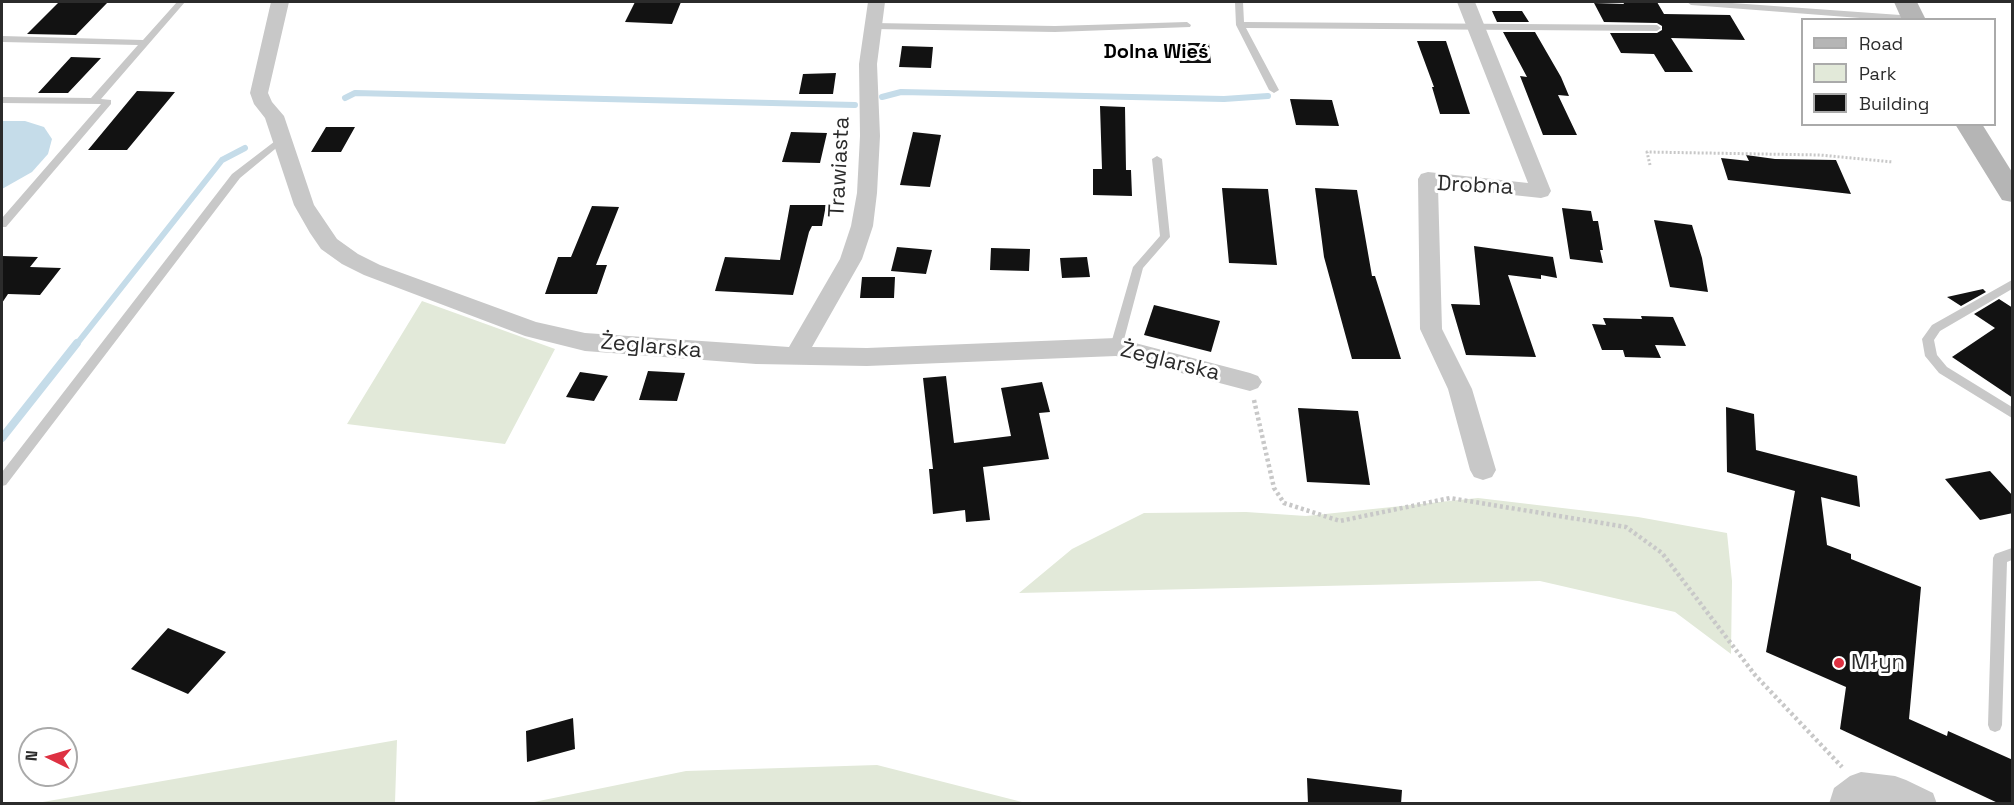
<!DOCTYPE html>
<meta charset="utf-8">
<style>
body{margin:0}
#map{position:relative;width:2014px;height:805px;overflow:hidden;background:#fff;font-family:"Space Grotesk",sans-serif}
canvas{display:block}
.frame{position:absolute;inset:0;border:3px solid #2b2b2b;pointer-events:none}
.legend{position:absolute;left:1801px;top:18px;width:195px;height:108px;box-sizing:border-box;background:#fff;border:2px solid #aaa;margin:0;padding:8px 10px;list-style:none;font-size:18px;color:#2b2b2b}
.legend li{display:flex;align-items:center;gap:12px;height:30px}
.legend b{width:30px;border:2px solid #aaa}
.north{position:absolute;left:18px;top:727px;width:60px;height:60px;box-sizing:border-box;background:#fff;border:2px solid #aaa;border-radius:50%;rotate:275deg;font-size:16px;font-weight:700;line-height:24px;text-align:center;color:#2b2b2b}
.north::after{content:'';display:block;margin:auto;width:21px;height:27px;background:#de3142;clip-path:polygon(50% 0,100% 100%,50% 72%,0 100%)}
</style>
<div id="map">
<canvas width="2014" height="805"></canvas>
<div class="frame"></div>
<ul class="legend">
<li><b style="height:8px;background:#b5b5b5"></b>Road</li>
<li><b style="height:16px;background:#e2e9d9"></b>Park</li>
<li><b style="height:16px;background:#121212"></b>Building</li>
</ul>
<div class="north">N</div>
</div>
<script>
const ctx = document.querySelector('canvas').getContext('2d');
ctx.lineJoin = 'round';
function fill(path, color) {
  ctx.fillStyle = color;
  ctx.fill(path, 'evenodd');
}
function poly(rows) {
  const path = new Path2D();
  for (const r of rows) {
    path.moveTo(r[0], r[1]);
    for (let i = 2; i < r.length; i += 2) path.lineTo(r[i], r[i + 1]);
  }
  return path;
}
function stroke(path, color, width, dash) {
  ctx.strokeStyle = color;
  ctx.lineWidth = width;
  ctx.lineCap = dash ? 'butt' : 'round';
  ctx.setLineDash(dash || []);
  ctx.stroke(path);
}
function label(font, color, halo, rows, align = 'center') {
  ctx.font = font + ' "Space Grotesk",sans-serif';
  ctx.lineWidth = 6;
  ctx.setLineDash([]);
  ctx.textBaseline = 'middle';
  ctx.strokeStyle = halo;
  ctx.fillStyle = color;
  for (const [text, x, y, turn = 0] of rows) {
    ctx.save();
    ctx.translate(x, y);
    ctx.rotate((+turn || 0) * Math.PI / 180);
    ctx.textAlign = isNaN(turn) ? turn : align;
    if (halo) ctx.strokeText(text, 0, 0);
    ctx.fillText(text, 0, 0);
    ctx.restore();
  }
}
fill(poly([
 [422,301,555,349,505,444,347,424],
 [1478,498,1638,517,1727,533,1732,581,1731,654,1675,612,1540,581,1019,593,1072,549,1144,513,1246,512,1306,516],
 [397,740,395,803,37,803],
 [877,765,1026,803,529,803,686,771]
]), '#e2e9d9');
fill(poly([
 [2,121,25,121,44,127,52,139,48,154,32,172,2,189]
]), '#c5dce9');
stroke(poly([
 [882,97,901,92,1224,99,1268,96],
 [345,98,355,93,855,105],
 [76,345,222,160,245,148]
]), '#c5dce9', 6);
stroke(poly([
 [2,438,77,343]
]), '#c5dce9', 8);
fill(poly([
 [59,2,108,2,76,35,27,34],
 [635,2,681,2,672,24,625,22],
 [1623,2,1657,2,1664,14,1730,15,1745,40,1671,38,1693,72,1665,72,1654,54,1621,53,1610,33,1657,33,1662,30,1662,26,1657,23,1604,22,1594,3,1624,4],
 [1492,11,1522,11,1529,22,1497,22],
 [1503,32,1535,32,1561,77,1569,96,1558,95,1577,135,1543,135,1520,76,1527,77],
 [1417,41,1446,41,1470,114,1440,114,1432,87,1434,87],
 [1177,43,1209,43,1211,63,1180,63],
 [902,46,933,47,931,68,899,67],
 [71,57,101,58,68,93,38,93],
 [836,73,833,94,799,94,803,74],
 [137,91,175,92,127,150,88,150],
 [1290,99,1332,100,1339,126,1296,125],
 [1100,106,1125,107,1126,170,1131,170,1132,196,1093,195,1093,169,1102,169],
 [326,127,355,127,341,152,311,152],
 [791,132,827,133,820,163,782,162],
 [913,132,941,135,930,187,900,185],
 [1746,155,1775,159,1836,160,1851,194,1728,180,1721,158,1749,161],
 [1222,188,1268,189,1277,265,1229,263],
 [1315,188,1357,190,1372,276,1375,276,1401,359,1352,359,1324,257],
 [790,205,826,205,822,226,812,226,809,232,793,295,715,291,725,257,780,260],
 [592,206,619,207,596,265,607,265,597,294,545,294,558,257,571,257],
 [1562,208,1591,211,1593,221,1598,221,1603,250,1600,250,1603,263,1570,259],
 [1654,220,1692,225,1702,258,1708,292,1670,287],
 [1474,246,1553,257,1557,278,1541,275,1541,279,1508,275,1536,357,1466,355,1451,304,1480,305],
 [897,247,932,250,926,274,891,271],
 [991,248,1030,249,1029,271,990,270],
 [2,256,38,257,30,267,61,268,40,295,8,294,2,303],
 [1087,257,1090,277,1062,278,1060,258],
 [862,277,895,277,894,298,860,298],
 [1983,289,1986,292,1961,306,1947,297],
 [1999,299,2013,308,2013,398,1952,357,1995,328,1974,314],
 [1154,305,1220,321,1211,352,1144,335],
 [1641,316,1673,317,1686,346,1655,345,1661,358,1625,357,1623,350,1602,350,1592,324,1606,325,1603,318,1642,319],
 [648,371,685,373,677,401,639,400],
 [580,372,608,376,594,401,566,397],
 [946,376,954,443,1011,436,1001,388,1042,382,1050,412,1039,413,1049,459,983,467,990,520,966,522,965,510,933,514,929,469,933,469,923,378],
 [1726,407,1754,414,1756,450,1857,476,1860,507,1821,497,1827,545,1851,554,1851,559,1921,587,1909,719,1947,736,1948,731,2013,760,2013,804,2000,804,1840,729,1846,687,1766,652,1795,491,1727,472],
 [1298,408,1358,411,1370,485,1307,482],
 [1990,471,2013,496,2013,513,1980,520,1945,479],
 [168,628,226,652,188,694,131,669],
 [573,718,575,749,527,762,526,731],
 [1307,778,1402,790,1401,804,1308,804]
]), '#121212');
stroke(poly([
 [1650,165,1647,152,1820,155,1893,162]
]), '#c8c8c8', 3, [2, 2]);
stroke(poly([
 [1254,400,1274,488,1284,503,1340,521,1450,498,1626,527,1662,553,1755,675,1842,767]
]), '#c8c8c8', 4.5, [3, 3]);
fill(poly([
 [177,2,185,2,101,99,111,100,111,104,6,227,2,227,2,218,101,104,2,103,2,97,91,98,138,45,2,42,2,36,143,40,177,2],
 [1235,2,1243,2,1244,22,1657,25,1661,28,1657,31,1246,28,1279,90,1274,93,1269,90,1236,25,1235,2],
 [1687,2,1718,2,1914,16,1918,19,1886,20,1691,5,1687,2],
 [1187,22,1191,25,1190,27,1055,32,873,29,869,26,873,23,1055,26,1187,22],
 [283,135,286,136,286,140,240,178,6,485,2,486,2,472,232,174,283,135],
 [1157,156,1162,159,1170,237,1143,268,1122,347,1116,351,1110,347,1133,267,1160,236,1152,159,1157,156],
 [2012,280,2012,289,1940,331,1934,340,1937,355,1947,367,2012,407,2012,418,1939,373,1925,356,1922,339,1932,325,2012,280],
 [2012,548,2012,560,2007,562,2002,725,2000,730,1995,732,1990,730,1988,725,1993,558,1995,554,2012,548]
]), '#c8c8c8');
fill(poly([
 [271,2,289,2,268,93,272,102,284,116,314,205,337,239,358,254,380,265,536,322,585,333,789,347,840,259,851,226,857,193,860,136,859,64,868,2,885,2,877,64,880,136,877,193,873,226,862,259,812,347,867,348,1116,338,1250,373,1258,376,1262,382,1258,388,1250,391,1116,356,867,366,756,364,585,351,525,336,364,275,342,264,321,249,310,233,294,205,265,118,254,104,250,93,271,2],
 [1457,2,1475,2,1551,191,1548,196,1541,198,1438,187,1442,329,1472,389,1496,470,1492,477,1483,480,1474,477,1470,470,1448,389,1420,329,1418,179,1421,174,1428,172,1528,183,1457,2],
 [1861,772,1895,776,1906,780,1933,793,1937,804,1829,804,1834,788,1850,776,1861,772]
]), '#c8c8c8');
fill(poly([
 [1894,2,1917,2,1926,20,1902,20,1894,2],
 [1955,124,1982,124,2012,172,2012,202,2002,200,1955,124]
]), '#b5b5b5');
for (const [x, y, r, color] of [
 [1839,663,6,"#de3142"]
]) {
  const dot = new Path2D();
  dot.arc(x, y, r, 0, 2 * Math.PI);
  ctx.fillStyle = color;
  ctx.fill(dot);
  stroke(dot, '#fff', 2);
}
label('bold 20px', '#000', '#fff', [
 ["Dolna Wieś",1156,53]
]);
label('22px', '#2b2b2b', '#fff', [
 ["Trawiasta",840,167,-87],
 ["Drobna",1475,186,3],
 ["Żeglarska",651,347,5],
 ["Żeglarska",1170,362,14]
]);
label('22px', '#2b2b2b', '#fff', [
 ["Młyn",1851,663]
], 'left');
</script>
